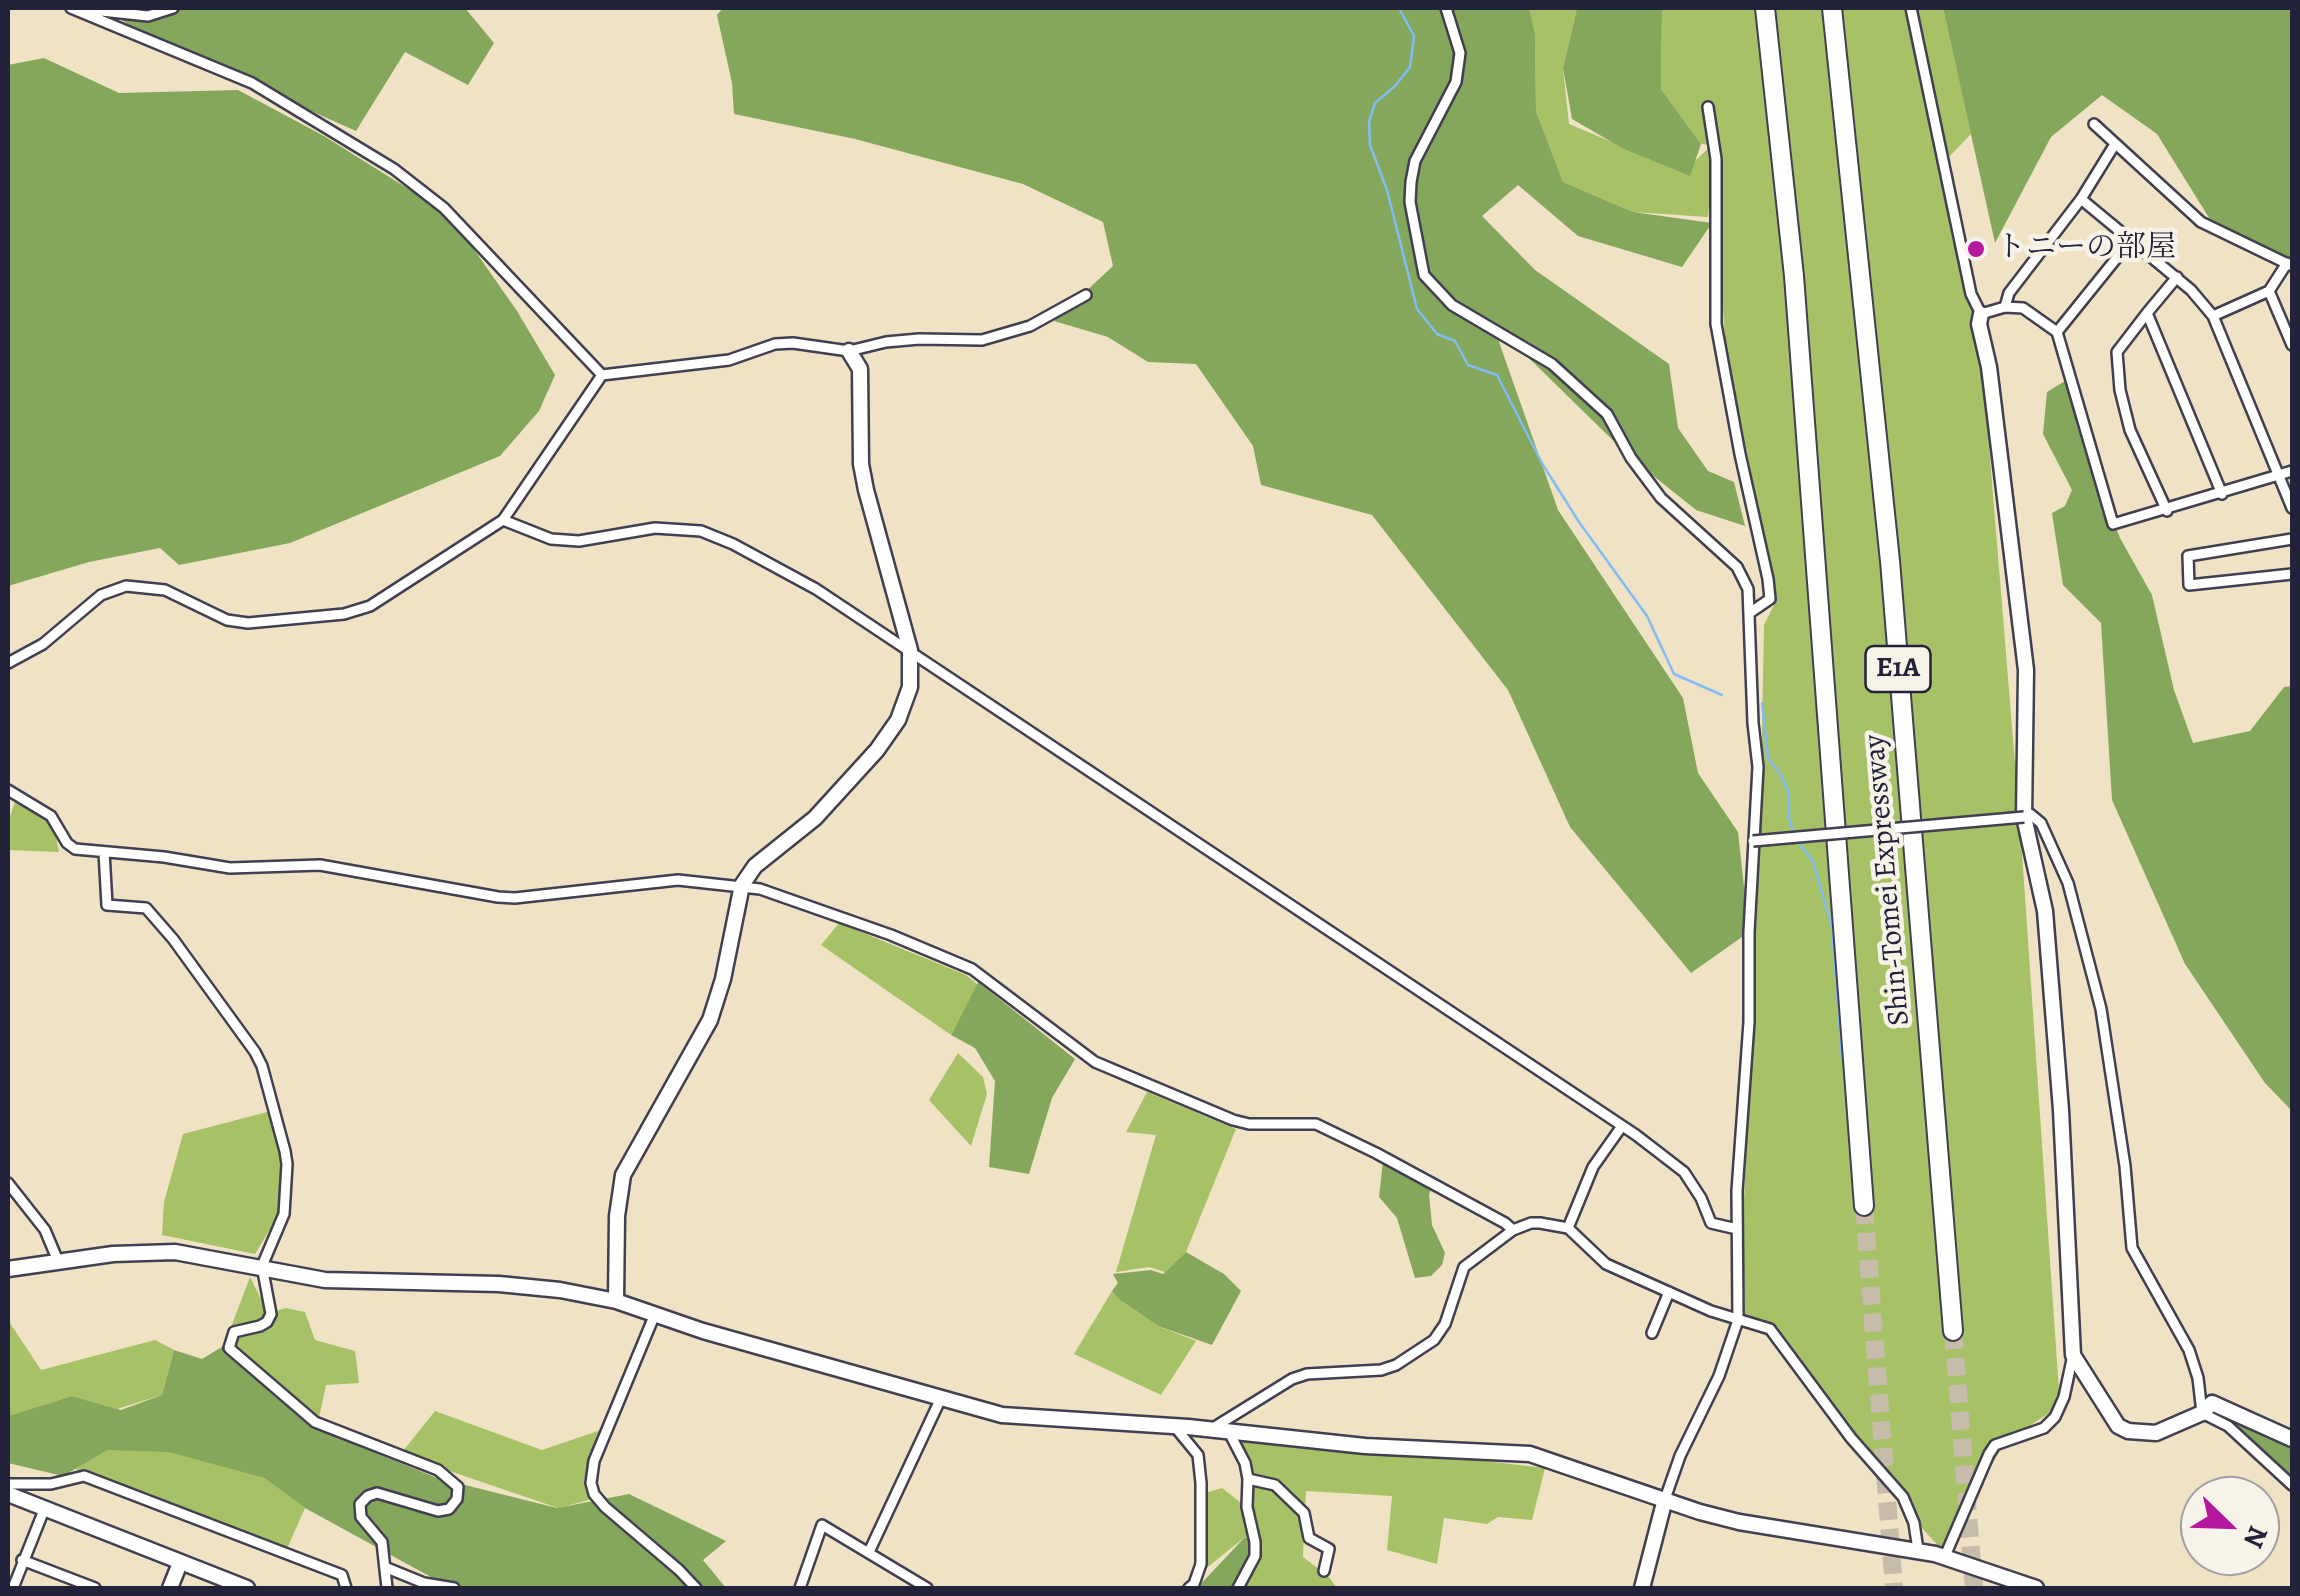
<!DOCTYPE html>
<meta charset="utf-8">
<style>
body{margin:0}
#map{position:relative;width:2300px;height:1596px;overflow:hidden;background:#f0e2c5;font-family:Alegreya,serif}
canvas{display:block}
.frame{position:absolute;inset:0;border:10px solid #22223b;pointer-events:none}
.north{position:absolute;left:2180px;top:1476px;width:100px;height:100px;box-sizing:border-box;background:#f7f3e8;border:2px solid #a29fa3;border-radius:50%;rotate:113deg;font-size:28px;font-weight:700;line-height:40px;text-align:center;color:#22223b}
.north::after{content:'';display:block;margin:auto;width:35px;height:45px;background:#b5179e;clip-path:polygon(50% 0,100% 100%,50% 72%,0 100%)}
</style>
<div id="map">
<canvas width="2300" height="1596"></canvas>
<div class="frame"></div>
<div class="north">N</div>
</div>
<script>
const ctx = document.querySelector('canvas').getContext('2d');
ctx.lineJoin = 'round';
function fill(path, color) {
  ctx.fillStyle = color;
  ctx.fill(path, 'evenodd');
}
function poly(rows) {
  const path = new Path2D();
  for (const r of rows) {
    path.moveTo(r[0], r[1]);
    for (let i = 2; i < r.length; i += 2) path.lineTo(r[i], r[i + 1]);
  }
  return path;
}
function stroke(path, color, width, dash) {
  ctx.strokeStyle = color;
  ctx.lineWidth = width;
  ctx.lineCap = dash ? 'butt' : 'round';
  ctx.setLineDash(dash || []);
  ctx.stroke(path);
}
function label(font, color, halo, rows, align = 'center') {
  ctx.font = font + ' Alegreya,"Noto Serif JP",serif';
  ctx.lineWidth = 9;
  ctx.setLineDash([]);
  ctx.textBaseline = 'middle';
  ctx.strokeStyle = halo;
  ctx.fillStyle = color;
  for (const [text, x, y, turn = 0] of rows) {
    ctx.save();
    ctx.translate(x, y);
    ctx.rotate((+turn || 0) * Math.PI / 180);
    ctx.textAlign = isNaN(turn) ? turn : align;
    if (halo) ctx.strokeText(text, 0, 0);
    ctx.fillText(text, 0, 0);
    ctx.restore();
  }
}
fill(poly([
 [1528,8,1577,8,1563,68,1569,124,1683,172,1712,145,1701,144,1661,89,1662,8,1943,8,1971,134,1943,163,1979,324,2020,824,2060,1406,2006,1441,1941,1549,1922,1528,1776,1338,1745,1322,1743,1223,1760,837,1764,625,1776,601,1725,341,1714,155,1708,217,1633,212,1563,182,1536,111,1535,34],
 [16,799,54,827,59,852,8,850,8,822],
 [839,923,966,975,977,984,951,1035,821,945],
 [958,1053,983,1077,987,1094,971,1146,929,1100],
 [1147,1092,1236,1129,1186,1252,1165,1272,1149,1267,1116,1272,1156,1135,1126,1132],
 [271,1111,282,1164,279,1214,255,1254,162,1235,164,1202,183,1134],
 [250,1277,268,1313,286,1308,305,1312,315,1340,355,1351,359,1383,326,1385,319,1418,226,1347,225,1343],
 [1112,1291,1124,1303,1158,1326,1196,1341,1161,1395,1074,1354],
 [8,1320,41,1370,155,1340,174,1350,162,1395,117,1409,72,1396,8,1416],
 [435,1411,542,1450,601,1430,589,1467,589,1500,558,1508,435,1466,403,1451],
 [1233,1432,1545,1468,1532,1520,1498,1517,1487,1524,1444,1518,1437,1564,1387,1550,1392,1496,1306,1491,1303,1557,1328,1576,1337,1588,1246,1588,1257,1564,1254,1537,1245,1537,1204,1570,1205,1493,1222,1488,1245,1506,1246,1484],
 [159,1448,264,1478,305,1508,286,1551,75,1469,108,1450]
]), '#a7c167');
fill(poly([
 [182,8,465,8,494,43,468,85,405,52,356,131,151,40,114,15,161,18],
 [723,8,1529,8,1535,34,1536,111,1563,182,1633,212,1712,223,1682,267,1578,236,1518,185,1482,216,1535,270,1669,364,1678,428,1708,471,1734,482,1745,526,1696,510,1631,458,1492,322,1558,510,1683,698,1698,773,1738,832,1749,932,1691,973,1570,827,1508,690,1372,515,1261,485,1253,446,1196,364,1148,362,1108,337,1054,321,1113,266,1103,222,1023,184,855,139,734,114,732,83,717,15],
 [1577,8,1662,8,1661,89,1701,144,1690,176,1622,148,1572,119,1563,68],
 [1943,8,2292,8,2292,259,2211,221,2157,134,2102,95,2051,137,1995,243],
 [44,58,119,93,238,90,324,136,450,215,517,311,555,375,539,411,500,456,290,543,179,565,160,548,89,562,8,586,8,65],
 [2065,381,2087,454,2120,538,2152,595,2174,690,2193,743,2250,731,2284,687,2292,686,2292,1111,2265,1083,2185,964,2112,800,2101,623,2063,585,2052,513,2065,506,2072,490,2043,434,2047,392],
 [978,982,1075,1059,1052,1098,1029,1174,989,1167,995,1081,975,1048,951,1035],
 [1383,1161,1433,1185,1429,1194,1432,1225,1445,1253,1442,1265,1431,1276,1415,1278,1397,1218,1379,1197],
 [1186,1252,1224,1274,1241,1291,1212,1345,1158,1326,1120,1300,1112,1291,1118,1283,1113,1274,1151,1270,1163,1274],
 [225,1345,315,1428,437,1478,557,1508,629,1494,726,1541,703,1560,726,1588,451,1588,305,1508,264,1478,169,1452,108,1450,63,1476,8,1463,8,1416,72,1396,121,1410,162,1395,174,1350,202,1359],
 [2219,1406,2292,1437,2292,1483,2208,1414],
 [1245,1537,1255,1542,1238,1588,1197,1588]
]), '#85a75c');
stroke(poly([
 [1399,8,1414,36,1410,67,1395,86,1375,103,1369,122,1370,145,1387,190,1417,309,1437,334,1455,341,1468,365,1497,375,1543,465,1579,522,1647,616,1674,674,1722,695],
 [1762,703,1768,758,1781,775,1789,794,1789,818,1793,832],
 [1796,839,1813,862,1832,927,1842,1059]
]), '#81bcf3', 2.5);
stroke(poly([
 [1864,1206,1894,1588],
 [1953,1331,1974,1588]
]), '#c7bca9', 18, [18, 9]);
const street = poly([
 [71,8,252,83,394,169,444,208,602,375],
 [1446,8,1460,53,1456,82,1415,161,1411,182,1410,202,1424,275,1452,305,1552,364,1607,414,1631,458,1661,498,1737,567,1748,589,1753,723,1758,767,1749,932,1749,1022,1737,1191,1738,1320,1719,1376,1680,1456,1665,1499],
 [1911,8,1971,294,1981,314,2005,307,2023,308,2057,332,2113,524,2292,471],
 [83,9,148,16,173,8],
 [1708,107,1716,159,1716,324,1740,454,1768,579,1770,599,1751,612],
 [2094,124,2201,222,2292,266],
 [2081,199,2191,290,2213,316,2292,508],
 [2177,277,2147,313,2222,494],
 [2269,291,2292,345],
 [2005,307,2009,293,2081,199,2115,144],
 [2147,313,2117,352,2120,390,2130,430,2167,511],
 [2213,316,2269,291,2287,263],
 [2057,332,2132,239],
 [503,520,551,539,579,541,655,528,701,531,733,544,816,589,1636,1135,1684,1172,1701,1198,1711,1223,1737,1229],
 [2292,539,2188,556,2189,585,2292,574],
 [8,663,43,644,101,595,126,586,165,590,227,620,248,623,344,614,370,606,503,520,602,375,729,360,775,344,793,343,849,351,886,342,919,339,982,340,1030,326,1086,295],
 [8,790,51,816,67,843,75,849,164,857,230,868,320,865,498,897,515,898,678,880,760,889,891,935,972,969,1095,1062,1233,1120,1249,1124,1316,1124,1376,1153,1505,1223,1513,1230],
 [2024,817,2030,814,2041,823,2068,883,2101,1009,2125,1166,2132,1248,2189,1350,2198,1378,2202,1413,2228,1426,2292,1485],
 [104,852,107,905,146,908,173,939,255,1052,262,1066,285,1151,287,1164,284,1214,262,1266,271,1314,267,1322,260,1326,234,1332,229,1348,315,1422,438,1470,458,1487,457,1499,449,1509,438,1511,377,1493,368,1496,360,1504,361,1517,382,1542,387,1588],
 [8,1183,45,1230,58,1261],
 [1568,1228,1593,1167,1622,1126],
 [655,1314,594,1461,591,1483,594,1494,605,1507,679,1570,696,1588],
 [1652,1333,1669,1292],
 [1175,1427,1198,1455,1201,1483,1201,1564,1194,1584,1189,1588],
 [1213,1428,1292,1379,1307,1374,1381,1370,1396,1365,1434,1340,1445,1324,1464,1267,1513,1230,1531,1223,1540,1223,1568,1228,1606,1264,1711,1311,1770,1329,1851,1438,1903,1497,1914,1523,1918,1550],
 [1233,1432,1232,1438,1245,1463,1248,1479,1275,1485,1304,1513,1309,1538,1329,1549,1324,1571],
 [8,1484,51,1484,84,1476,342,1575,346,1588],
 [869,1552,941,1398],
 [1945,1556,1989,1454,1995,1445,2044,1428,2055,1417,2064,1397,2073,1355],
 [22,1560,95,1588],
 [387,1568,424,1583,454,1588],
 [13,1588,44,1510],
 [800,1588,822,1525,927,1588],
 [1238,1588,1255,1556,1255,1542,1247,1507,1248,1479]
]);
const secondary = poly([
 [1981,314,1979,324,1989,367,2026,670,2024,817,2045,911,2061,1110,2073,1355,2118,1426,2128,1431,2156,1433,2202,1413,2212,1403,2292,1439],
 [8,1269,113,1254,175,1252,325,1280,499,1284,560,1290,616,1301,703,1331,1002,1415,1188,1427,1365,1446,1530,1454,1700,1512,1739,1522,1935,1554,2036,1588],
 [616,1301,617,1216,623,1175,710,1020,723,979,742,885,755,866,815,818,877,750,898,720,910,687,910,650,866,490,861,464,860,369,849,351],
 [8,1494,247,1588],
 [170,1588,180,1563],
 [1642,1588,1665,1499]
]);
const highway = poly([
 [1765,8,1794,276,1864,1206],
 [1832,8,1890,561,1953,1331]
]);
stroke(street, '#413f50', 14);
stroke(secondary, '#413f50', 19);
stroke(highway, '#413f50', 22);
stroke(street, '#fff', 9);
stroke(secondary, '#fff', 14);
stroke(highway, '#fff', 18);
const streetBridge = poly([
 [1753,841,2024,817]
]);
stroke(streetBridge, '#413f50', 14, []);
stroke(streetBridge, '#fff', 9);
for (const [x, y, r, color] of [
 [1976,249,10,"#b5179e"]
]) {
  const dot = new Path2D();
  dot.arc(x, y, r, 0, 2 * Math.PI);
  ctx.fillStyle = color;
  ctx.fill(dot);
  stroke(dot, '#f7f3e8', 4);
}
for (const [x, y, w] of [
 [1898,669,65]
]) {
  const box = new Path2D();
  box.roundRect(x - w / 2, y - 23, w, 46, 8);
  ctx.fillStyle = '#f7f3e8';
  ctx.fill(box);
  stroke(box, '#22223b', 2.5);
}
label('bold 28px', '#22223b', null, [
 ["E1A",1898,669]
]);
label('30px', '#22223b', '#f7f3e8', [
 ["トニーの部屋",1996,249]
], 'left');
label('30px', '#22223b', '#f7f3e8', [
 ["Shin-Tomei Expressway",1888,880,-95]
]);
</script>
